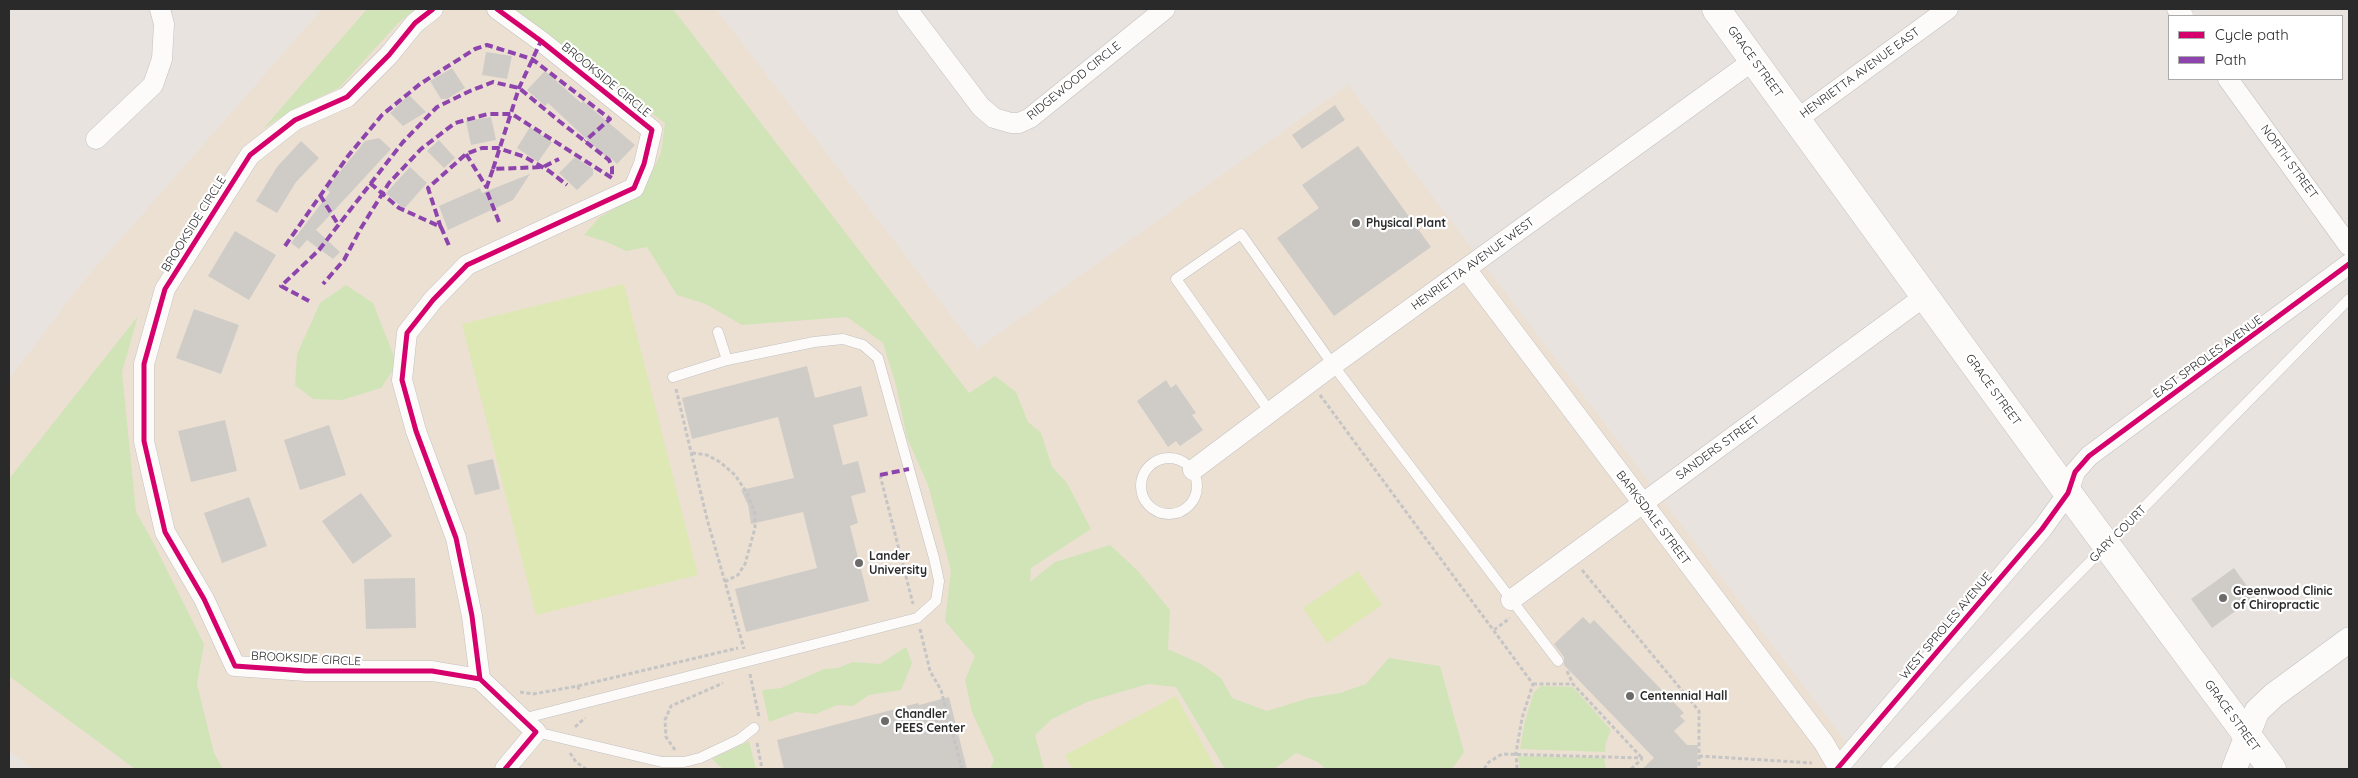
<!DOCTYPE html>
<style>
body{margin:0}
#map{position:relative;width:2358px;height:778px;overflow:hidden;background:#e9e3df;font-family:Quicksand,sans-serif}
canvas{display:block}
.frame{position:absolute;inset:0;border:10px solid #2a2a2a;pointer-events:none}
.legend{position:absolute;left:2168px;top:15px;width:175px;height:65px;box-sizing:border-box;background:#fff;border:1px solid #aaa;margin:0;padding:6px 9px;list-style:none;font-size:15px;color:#2a2a2a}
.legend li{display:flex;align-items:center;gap:10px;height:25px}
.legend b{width:25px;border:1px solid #aaa}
</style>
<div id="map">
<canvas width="2358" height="778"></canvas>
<div class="frame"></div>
<ul class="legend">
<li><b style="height:6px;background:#d6006c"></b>Cycle path</li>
<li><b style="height:6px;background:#8e44ad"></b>Path</li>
</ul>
</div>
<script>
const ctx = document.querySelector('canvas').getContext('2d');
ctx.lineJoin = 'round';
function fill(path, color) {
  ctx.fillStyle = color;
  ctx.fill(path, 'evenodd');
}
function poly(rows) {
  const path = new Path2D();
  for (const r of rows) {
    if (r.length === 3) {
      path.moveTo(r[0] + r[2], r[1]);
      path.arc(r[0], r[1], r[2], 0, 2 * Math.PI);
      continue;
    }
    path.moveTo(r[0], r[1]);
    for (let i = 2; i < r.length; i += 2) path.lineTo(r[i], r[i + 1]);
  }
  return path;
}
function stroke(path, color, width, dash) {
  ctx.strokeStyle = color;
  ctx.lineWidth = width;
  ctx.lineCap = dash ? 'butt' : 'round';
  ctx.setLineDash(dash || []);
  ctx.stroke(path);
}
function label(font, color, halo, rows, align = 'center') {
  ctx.font = font + ' Quicksand,sans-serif';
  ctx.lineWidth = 4.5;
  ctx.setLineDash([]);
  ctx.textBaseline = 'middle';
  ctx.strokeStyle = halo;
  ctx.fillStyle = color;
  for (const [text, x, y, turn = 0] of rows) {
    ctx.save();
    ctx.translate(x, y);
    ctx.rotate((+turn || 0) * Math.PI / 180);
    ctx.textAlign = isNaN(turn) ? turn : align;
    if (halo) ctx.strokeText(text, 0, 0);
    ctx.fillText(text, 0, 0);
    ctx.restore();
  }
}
fill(poly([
 [322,9,716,9,977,349,1348,85,1849,746,1829,769,33,769,9,751,9,379,81,284]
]), '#ece0d3');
fill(poly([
 [367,9,416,9,398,23,339,88,292,110,263,129],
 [505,9,673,9,969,393,995,376,1016,392,1028,422,1041,433,1052,467,1067,483,1091,529,1031,568,1030,582,1055,562,1110,545,1138,571,1170,610,1168,649,1201,664,1221,678,1232,698,1267,711,1309,698,1340,693,1366,684,1389,658,1440,666,1464,752,1452,769,1326,769,1318,762,1296,753,1274,769,1225,769,1176,687,1148,684,1087,702,1052,719,1035,735,1044,769,990,769,994,760,972,712,965,680,975,656,945,621,951,570,928,485,907,438,896,385,883,343,847,317,742,325,706,304,677,295,647,247,626,251,607,242,584,235,600,217,642,193,661,153,665,123],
 [346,285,373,303,397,364,381,388,342,400,313,399,295,385,297,354,320,303],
 [138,316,122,372,136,512,153,542,204,644,197,684,214,753,223,769,135,769,9,676,9,479],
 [906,647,912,663,901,690,869,695,853,706,837,705,816,714,796,712,769,722,762,690,781,688,824,669,838,668,853,662,880,664],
 [1541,686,1573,687,1611,730,1606,742,1605,752,1520,749,1525,721,1534,692],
 [749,741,756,769,723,769,712,759],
 [1518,756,1604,758,1606,769,1520,769]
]), '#d1e4b7');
fill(poly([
 [624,284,698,575,536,615,462,324],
 [1358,571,1382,605,1327,643,1303,608],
 [1176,696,1216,769,1072,769,1065,755]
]), '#dee8b4');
fill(poly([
 [486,52,512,56,507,79,482,75],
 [452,68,465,88,447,99,441,99,430,81],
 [545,71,581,103,583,101,635,145,617,164,611,158,609,160,548,103,545,106,527,90],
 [409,95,426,112,403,126,390,113],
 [1335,105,1345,120,1302,149,1292,135],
 [491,117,496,140,471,145,466,121],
 [530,127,552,142,538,162,517,148],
 [379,138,391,149,316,230,340,252,333,259,307,240,299,249,291,243,330,192,326,189,365,141],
 [439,140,455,158,444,168,427,151],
 [301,141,319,158,296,182,277,213,256,201,277,167],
 [1358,146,1431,247,1334,316,1277,238,1319,208,1302,185],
 [575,157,593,169,593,175,577,190,559,173],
 [410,167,427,183,404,209,386,193],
 [530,174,513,200,448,230,439,206,480,188,482,193],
 [235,231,276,255,249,300,208,276],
 [194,309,239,325,221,374,176,358],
 [807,366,815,398,861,386,868,416,833,425,843,465,858,461,866,492,851,496,858,523,850,526,869,601,746,632,735,589,817,568,803,512,751,524,748,505,741,490,794,478,778,417,692,439,682,398],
 [1166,380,1171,388,1176,384,1196,413,1192,415,1203,430,1180,446,1176,441,1168,447,1137,401],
 [225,420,237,471,191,482,178,431],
 [329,425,346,475,300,490,284,440],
 [493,459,500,489,475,495,467,465],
 [361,493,392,536,353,564,322,521],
 [249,497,267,546,222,563,204,513],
 [2234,568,2255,597,2212,628,2191,599],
 [415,578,416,628,366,629,364,579],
 [1583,617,1590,624,1594,620,1684,713,1680,716,1685,721,1674,731,1687,745,1698,745,1697,769,1642,769,1654,758,1564,665,1564,657,1554,644],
 [949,697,967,769,784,769,777,740,918,703,919,705]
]), '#cfccc8');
const service = poly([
 [673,377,727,360],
 [1270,412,1176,279,1241,234,1333,365,1558,661],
 [1169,486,28],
 [522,719,917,618,936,601,939,581,934,558,878,358,863,345,843,339,814,342,727,360,718,332],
 [536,732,662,762,684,762,700,758,740,739,754,728],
 [1886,769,2349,299]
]);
const minor = poly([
 [433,9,415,23,389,55,347,97,295,120,250,155,165,289,144,364,144,441,165,532,204,599,235,666,306,671,432,671,480,679,536,732,505,769],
 [907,9,981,107,994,118,1011,123,1019,123,1030,118,1165,9],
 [2177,9,2183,16],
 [2228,79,2349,246],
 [1796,120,1948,9],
 [96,139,153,85,162,59,164,24,160,9],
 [1466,269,1824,743,1839,769],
 [1193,470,1333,365,1754,60],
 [1511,600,1925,296],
 [480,679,472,616,456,538,416,431,402,380,407,333,433,300,467,265,634,188,644,164,652,130,541,41,497,9],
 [1837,769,2042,529,2068,493,2075,472,2089,456,2349,264]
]);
const tertiary = poly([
 [2234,769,2257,711,2274,695,2349,640]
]);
const secondary = poly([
 [1716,9,2068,493,2272,769]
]);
stroke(service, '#c2c1c1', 11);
stroke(minor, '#c2c1c1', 21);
stroke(tertiary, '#c2c1c1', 26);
stroke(secondary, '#c2c1c1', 29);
stroke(poly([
 [676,389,707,519,744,649],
 [1320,395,1533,684,1522,718,1516,753,1517,769],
 [692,453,707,455,720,462,735,475,747,493,755,514,755,528,745,564,738,575,724,582],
 [880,475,913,604],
 [1582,570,1699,711,1699,769],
 [920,629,930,671,941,690,962,769],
 [1494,630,1510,618],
 [1567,671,1573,684,1642,758],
 [750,674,759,717],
 [1533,684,1573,684],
 [578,686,738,648],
 [520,692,533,694,578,686,579,691],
 [575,727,585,718],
 [757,743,762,769],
 [675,750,666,737,665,720,671,706,723,683],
 [570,753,576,762,586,769],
 [1699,756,1812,763],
 [1484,769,1489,762,1502,754,1643,758],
 [1631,769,1642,759]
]), '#c6c5c5', 3, [4, 2.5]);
stroke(service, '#fcfbfa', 10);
stroke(minor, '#fcfbfa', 20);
stroke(tertiary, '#fcfbfa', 25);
stroke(secondary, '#fcfbfa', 28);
stroke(poly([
 [466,154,487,188],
 [493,169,519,88,541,41],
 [370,183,399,208,441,227,450,248],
 [320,195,339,226],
 [499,222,486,189,493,169,543,167,559,159],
 [441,228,428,188,466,154,482,148,498,148,525,157,549,171,567,185],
 [285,246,348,156,382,115,420,84,475,49,487,45,532,59,610,119,585,141],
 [309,301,281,286,319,250,403,142,437,107,470,91,493,82,519,88,559,121,609,160,612,167,612,178,512,114,488,114,455,123,421,149,389,183,361,228,344,260,323,284],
 [880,475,909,469]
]), '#8e44ad', 4, [8, 4]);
stroke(poly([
 [433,9,415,23,389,55,347,97,295,120,250,155,165,289,144,364,144,441,165,532,204,599,235,666,306,671,432,671,480,679,536,732,505,769],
 [480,679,472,616,456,538,416,431,402,380,407,333,433,300,467,265,634,188,644,164,652,130,541,41,497,9],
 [1837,769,2042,529,2068,493,2075,472,2089,456,2349,264]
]), '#d6006c', 5);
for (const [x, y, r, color] of [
 [1356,223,5,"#6d6b69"],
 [859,563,5,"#6d6b69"],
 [2223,598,5,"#6d6b69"],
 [1630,696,5,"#6d6b69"],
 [885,721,5,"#6d6b69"]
]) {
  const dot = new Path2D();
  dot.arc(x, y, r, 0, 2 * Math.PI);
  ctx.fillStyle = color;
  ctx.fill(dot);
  stroke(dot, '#fff', 2);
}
label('12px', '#2a2a2a', '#fff', [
 ["GRACE STREET",1755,62,54],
 ["HENRIETTA AVENUE EAST",1860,73,-36],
 ["BROOKSIDE CIRCLE",606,80,39],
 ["RIDGEWOOD CIRCLE",1074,81,-39],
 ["NORTH STREET",2289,162,54],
 ["BROOKSIDE CIRCLE",194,224,-58],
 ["HENRIETTA AVENUE WEST",1473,264,-36],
 ["EAST SPROLES AVENUE",2208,357,-36],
 ["GRACE STREET",1993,390,54],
 ["SANDERS STREET",1718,448,-36],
 ["BARKSDALE STREET",1653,518,53],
 ["GARY COURT",2118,534,-45],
 ["WEST SPROLES AVENUE",1946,626,-50],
 ["BROOKSIDE CIRCLE",306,659,3],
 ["GRACE STREET",2232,716,54]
]);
label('bold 12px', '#2a2a2a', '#fff', [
 ["Physical Plant",1366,223],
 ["Lander",869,556],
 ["University",869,570],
 ["Greenwood Clinic",2233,591],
 ["of Chiropractic",2233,605],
 ["Centennial Hall",1640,696],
 ["Chandler",895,714],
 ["PEES Center",895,728]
], 'left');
</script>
